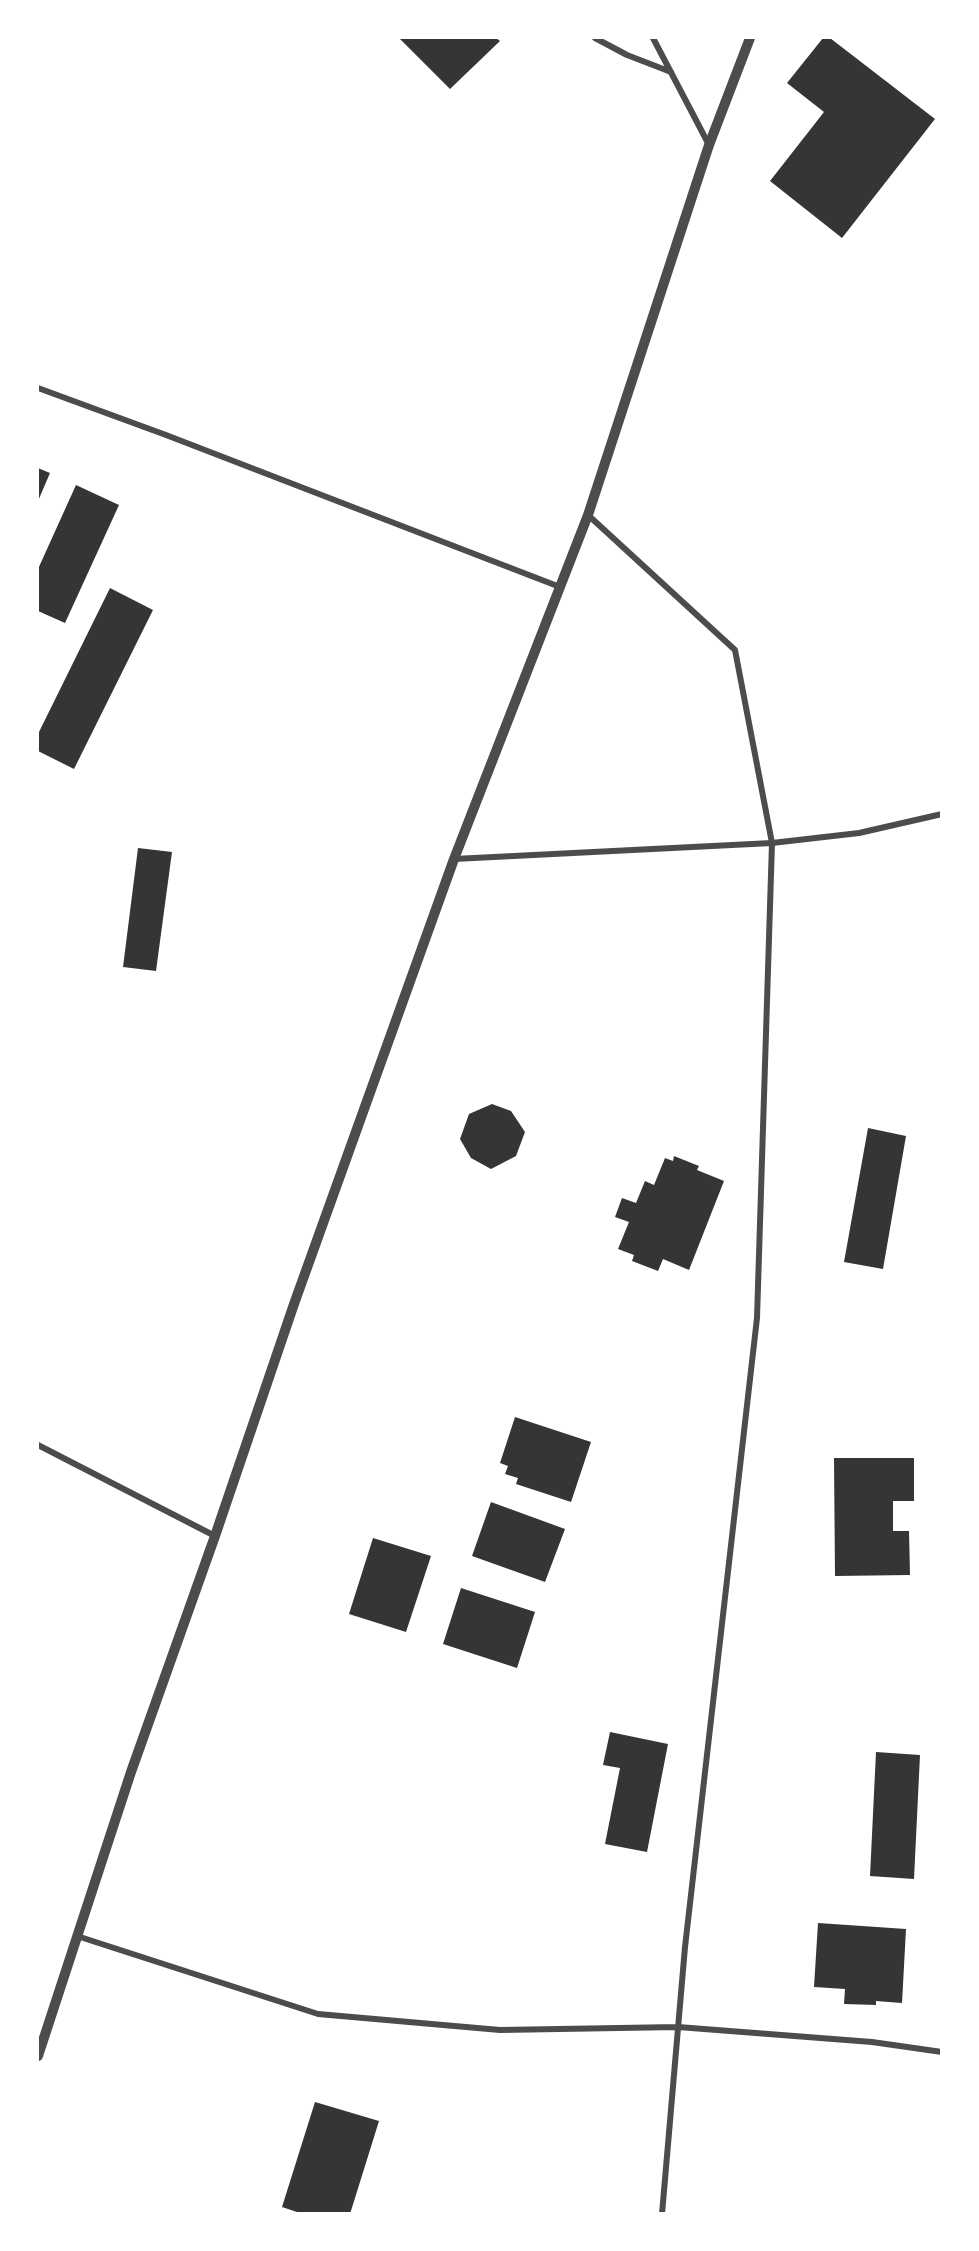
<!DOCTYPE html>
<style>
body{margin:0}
#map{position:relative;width:979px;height:2251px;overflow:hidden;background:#fff;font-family:"Titillium Web",sans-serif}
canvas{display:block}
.frame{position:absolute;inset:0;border:39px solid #fff;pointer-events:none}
</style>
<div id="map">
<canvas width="979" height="2251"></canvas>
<div class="frame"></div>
</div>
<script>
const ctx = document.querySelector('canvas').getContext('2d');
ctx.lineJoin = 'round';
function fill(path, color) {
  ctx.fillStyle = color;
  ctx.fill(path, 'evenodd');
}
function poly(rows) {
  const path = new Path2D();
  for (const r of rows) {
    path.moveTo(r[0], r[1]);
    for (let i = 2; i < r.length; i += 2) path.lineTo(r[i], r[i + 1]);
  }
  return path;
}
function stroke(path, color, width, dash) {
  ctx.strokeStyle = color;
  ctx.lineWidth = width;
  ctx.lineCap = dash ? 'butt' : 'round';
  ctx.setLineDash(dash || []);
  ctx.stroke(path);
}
fill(poly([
 [399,38,496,38,500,41,450,89],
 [823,38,830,38,935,119,842,238,770,181,824,112,787,83],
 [38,468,50,473,38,501],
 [76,485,119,505,65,623,38,611,38,569],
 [110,588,153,610,74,769,38,751,38,734],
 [138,848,172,852,156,971,123,967],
 [492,1104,511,1111,525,1132,516,1156,491,1169,471,1158,460,1139,469,1114],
 [868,1128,906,1136,883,1269,844,1262],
 [674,1156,699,1166,697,1170,724,1181,689,1270,663,1259,658,1271,632,1261,634,1255,618,1249,629,1222,615,1217,622,1198,636,1203,645,1181,654,1185,665,1158,673,1161],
 [515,1417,591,1442,571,1502,516,1484,518,1478,505,1474,508,1466,500,1463],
 [834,1458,914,1458,914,1501,893,1501,893,1531,909,1531,910,1575,835,1576],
 [491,1502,565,1529,545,1582,472,1556],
 [373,1538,431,1556,406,1632,349,1614],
 [461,1588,535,1612,517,1668,443,1644],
 [610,1732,668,1744,647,1852,605,1844,620,1768,603,1765],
 [876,1752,920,1755,914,1879,870,1876],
 [818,1923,906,1929,902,2003,876,2001,876,2005,844,2004,845,1989,814,1987],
 [315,2102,379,2121,350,2214,303,2214,282,2207]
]), '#353535');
stroke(poly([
 [595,38,627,55,671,72],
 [653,38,709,145],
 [38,388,166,435,560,587],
 [588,515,735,650,772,843,757,1318,685,1947,662,2214],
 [454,859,772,843,859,833,942,814],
 [38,1445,215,1536],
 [77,1936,318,2014,500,2030,678,2027,872,2042,942,2052]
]), '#4c4c4c', 6);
stroke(poly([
 [38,2056,131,1772,215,1536,294,1304,454,859,588,515,709,145,750,38]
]), '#4c4c4c', 10);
</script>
